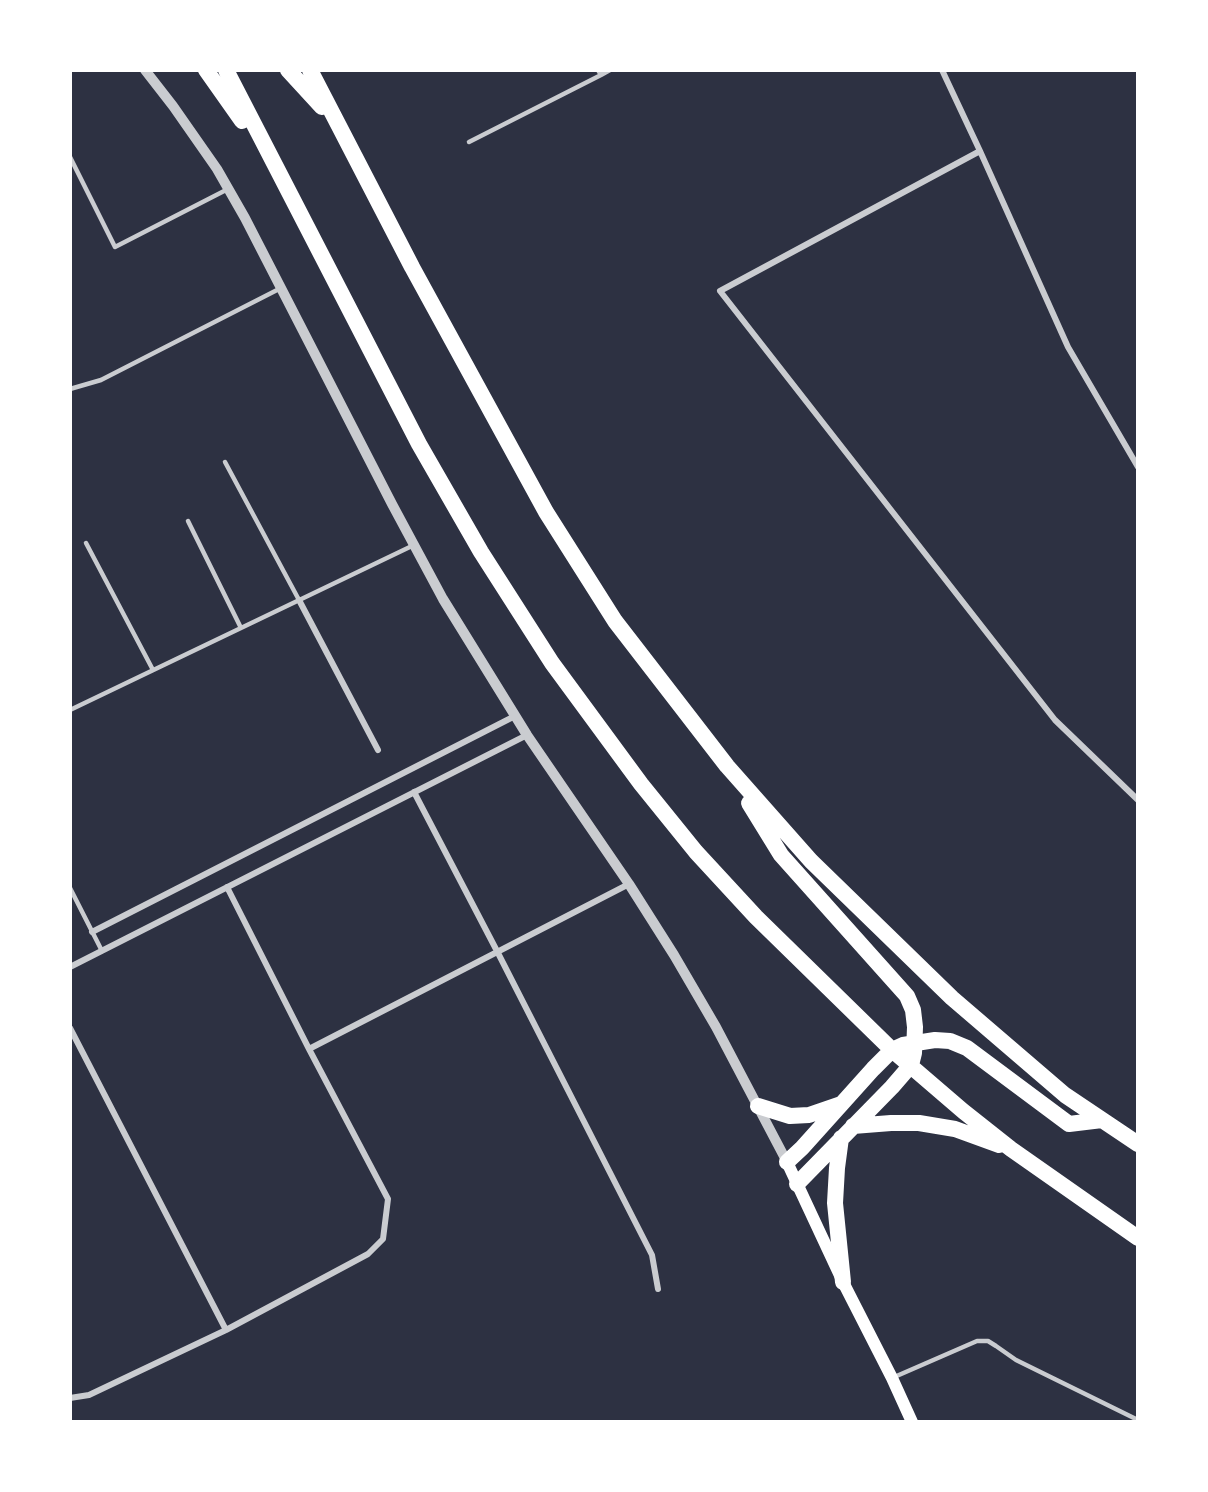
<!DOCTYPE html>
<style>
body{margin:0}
#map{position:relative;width:1208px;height:1492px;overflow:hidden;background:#2d3142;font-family:Figtree,sans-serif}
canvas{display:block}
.frame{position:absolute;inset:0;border:72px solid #fff;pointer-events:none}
</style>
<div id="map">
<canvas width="1208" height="1492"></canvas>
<div class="frame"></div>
</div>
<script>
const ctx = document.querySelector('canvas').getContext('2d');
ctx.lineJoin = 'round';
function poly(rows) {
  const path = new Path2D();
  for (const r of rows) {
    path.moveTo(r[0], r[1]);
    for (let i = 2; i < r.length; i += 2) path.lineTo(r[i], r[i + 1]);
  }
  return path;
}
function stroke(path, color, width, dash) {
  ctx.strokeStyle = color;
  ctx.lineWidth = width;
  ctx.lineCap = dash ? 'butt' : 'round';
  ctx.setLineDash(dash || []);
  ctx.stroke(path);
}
stroke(poly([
 [601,75,610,70],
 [469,142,601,75,598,70],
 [70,157,115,247,228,189],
 [70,389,101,380,281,288],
 [225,462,299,600],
 [188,521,241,628],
 [86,543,153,670],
 [70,710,414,545],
 [70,888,102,951],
 [892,1378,977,1341,988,1341,996,1346,1016,1360,1138,1420]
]), '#caccd0', 4.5);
stroke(poly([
 [942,70,980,151,1068,347,1138,467],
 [980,151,720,291,1055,720,1138,800],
 [299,600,378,750],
 [414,792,498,953,652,1255,658,1289],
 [92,932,515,716],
 [70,967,527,735],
 [70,1028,226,1330],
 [309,1049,629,884],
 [70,1398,89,1395,226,1330,368,1254,383,1239,388,1199,309,1049,227,887]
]), '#caccd0', 6);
stroke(poly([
 [145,70,173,106,217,169,245,218,392,504,443,599,527,735,629,884,674,955,716,1027,787,1162]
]), '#caccd0', 10);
stroke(poly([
 [787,1162,843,1282,892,1378,912,1422]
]), '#fff', 12);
stroke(poly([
 [206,70,242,121],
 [226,70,419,444,481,552,552,663,641,784,696,852,756,917,892,1050,963,1111,1011,1149,1138,1238],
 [288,70,322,107],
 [310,70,412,267,546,512,615,621,727,766,811,861,952,998,1065,1095,1138,1144],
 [749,803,781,855,907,996,913,1010,915,1027,914,1053,911,1065,892,1087,797,1184],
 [758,1106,790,1116,809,1115,841,1104],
 [853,1126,891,1123,919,1123,955,1129,999,1145],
 [841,1138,837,1168,835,1203,843,1282],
 [787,1162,802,1148,873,1069,892,1050,903,1045,935,1040,950,1041,967,1048,1069,1124,1102,1120]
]), '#fff', 16);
</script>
